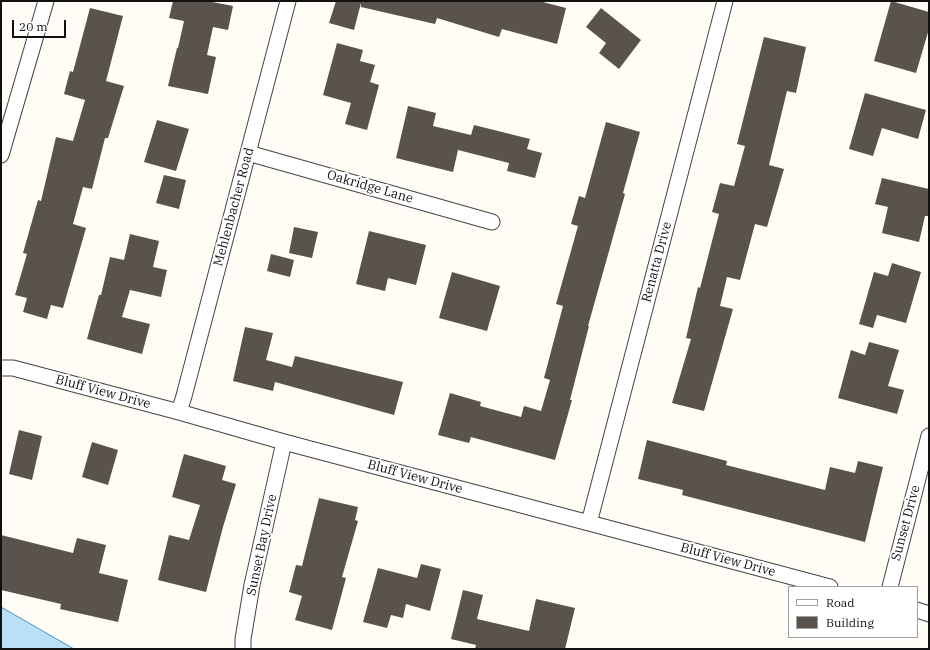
<!DOCTYPE html>
<style>
body{margin:0}
#map{position:relative;width:930px;height:650px;overflow:hidden;background:#fffdf5;font-family:"IBM Plex Serif",serif}
canvas{display:block}
.frame{position:absolute;inset:0;border:2px solid #111;pointer-events:none}
.legend{position:absolute;left:788px;top:586px;width:130px;height:52px;box-sizing:border-box;background:#fff;border:1px solid #a0a0a0;margin:0;padding:5px 7px;list-style:none;font-size:12px;color:#111}
.legend li{display:flex;align-items:center;gap:8px;height:20px}
.legend b{width:20px;border:1px solid #a0a0a0}
.scale{position:absolute;left:12px;top:20px;width:54px;height:18px;box-sizing:border-box;border:2px solid #111;border-top:0;padding-left:5px;font-size:12px;line-height:14px;white-space:nowrap;color:#111;-webkit-text-stroke:3px #fff;paint-order:stroke}
</style>
<div id="map">
<canvas width="930" height="650"></canvas>
<div class="frame"></div>
<ul class="legend">
<li><b style="height:5px;background:#fff"></b>Road</li>
<li><b style="height:11px;background:#5a524d"></b>Building</li>
</ul>
<div class="scale">20 m</div>
</div>
<script>
const ctx = document.querySelector('canvas').getContext('2d');
ctx.lineJoin = 'round';
function fill(path, color) {
  ctx.fillStyle = color;
  ctx.fill(path, 'evenodd');
}
function poly(rows) {
  const path = new Path2D();
  for (const r of rows) {
    path.moveTo(r[0], r[1]);
    for (let i = 2; i < r.length; i += 2) path.lineTo(r[i], r[i + 1]);
  }
  return path;
}
function stroke(path, color, width, dash) {
  ctx.strokeStyle = color;
  ctx.lineWidth = width;
  ctx.lineCap = dash ? 'butt' : 'round';
  ctx.setLineDash(dash || []);
  ctx.stroke(path);
}
function label(font, color, halo, rows, align = 'center') {
  ctx.font = font + ' "IBM Plex Serif",serif';
  ctx.lineWidth = 4;
  ctx.setLineDash([]);
  ctx.textBaseline = 'middle';
  ctx.strokeStyle = halo;
  ctx.fillStyle = color;
  for (const [text, x, y, turn = 0] of rows) {
    ctx.save();
    ctx.translate(x, y);
    ctx.rotate((+turn || 0) * Math.PI / 180);
    ctx.textAlign = isNaN(turn) ? turn : align;
    if (halo) ctx.strokeText(text, 0, 0);
    ctx.fillText(text, 0, 0);
    ctx.restore();
  }
}
const water = poly([
 [1,607,74,649,1,649,1,607]
]);
fill(water, '#b9e0f7');
stroke(water, '#3f96cf', 1);
fill(poly([
 [173,1,207,1,233,6,228,30,213,27,207,55,216,57,208,94,168,86,177,48,178,48,184,21,169,18],
 [336,1,539,1,566,8,557,44,502,29,499,37,437,18,435,24,361,7,361,3,354,30,329,23],
 [891,1,929,12,929,29,916,73,874,61],
 [90,8,123,16,106,81,124,86,108,138,105,138,92,189,83,187,73,224,86,228,63,308,51,305,47,319,23,312,27,298,15,295,27,254,23,253,38,200,41,201,56,137,73,141,85,100,64,94,70,71,73,72],
 [601,8,641,40,619,69,599,53,606,43,586,27],
 [764,37,806,47,796,93,787,91,769,165,784,169,767,227,755,224,740,280,727,277,720,306,733,309,704,411,672,403,691,339,686,338,698,287,700,288,719,214,712,212,720,183,734,186,745,146,737,144],
 [337,43,363,50,360,61,375,65,370,82,379,85,367,130,345,124,351,103,323,95],
 [865,93,926,110,918,139,882,128,873,156,849,149],
 [408,106,436,113,433,126,471,135,474,125,530,139,527,149,542,153,535,178,507,171,509,163,458,150,453,172,396,158],
 [157,120,189,129,176,171,144,162],
 [606,122,640,132,623,193,625,194,588,326,589,326,570,400,572,400,555,460,471,437,469,443,438,435,450,393,481,402,480,406,521,417,524,406,541,411,550,380,544,378,563,306,556,304,578,226,571,224,579,196,585,198],
 [164,175,186,180,179,209,156,203],
 [882,178,929,189,929,216,925,216,919,242,882,233,888,207,875,204],
 [294,227,318,232,312,258,289,253],
 [369,231,426,245,416,285,388,278,385,291,356,284],
 [130,234,159,241,153,267,167,270,161,297,130,290,122,317,150,324,142,354,87,339,99,295,101,295,110,257,124,260],
 [271,254,294,260,290,277,267,271],
 [892,263,921,272,906,323,877,315,873,328,859,324,874,272,888,276],
 [452,272,500,286,487,331,439,318],
 [245,327,273,333,266,360,292,367,295,356,403,382,394,415,275,382,273,391,233,381],
 [869,342,899,350,888,386,904,390,897,414,838,398,851,350,865,355],
 [19,430,42,436,32,480,9,474],
 [647,440,727,461,726,465,825,490,830,467,855,473,858,461,883,467,865,542,682,495,683,490,638,479],
 [92,442,118,450,108,485,82,477],
 [184,454,226,466,222,480,236,484,223,527,206,592,158,580,169,535,189,540,200,505,172,497],
 [319,498,358,507,355,520,358,521,342,577,346,578,332,630,295,620,302,596,289,592,296,565,302,566],
 [1,535,73,553,77,538,106,545,99,573,128,580,118,622,60,609,61,604,1,590],
 [421,564,441,569,430,611,406,604,403,618,391,615,387,628,363,622,378,568,417,578],
 [463,590,483,595,477,619,529,631,536,599,575,608,565,649,475,649,476,645,451,639]
]), '#5a524d');
const street = poly([
 [248,153,492,222],
 [1,155,46,1],
 [1,368,13,368,179,412,284,442,830,587],
 [179,412,184,396,288,1],
 [589,523,725,1],
 [890,587,929,436],
 [917,610,929,614],
 [243,649,243,639,252,585,284,442]
]);
stroke(street, '#444', 17);
stroke(street, '#fff', 15);
label('13px', '#111', '#fff', [
 ["Oakridge Lane",370,187,16],
 ["Mehlenbacher Road",234,207,-75],
 ["Renatta Drive",657,262,-75],
 ["Bluff View Drive",103,392,15],
 ["Bluff View Drive",415,477,15],
 ["Sunset Drive",906,523,-75],
 ["Sunset Bay Drive",262,545,-78],
 ["Bluff View Drive",728,560,15]
]);
</script>
